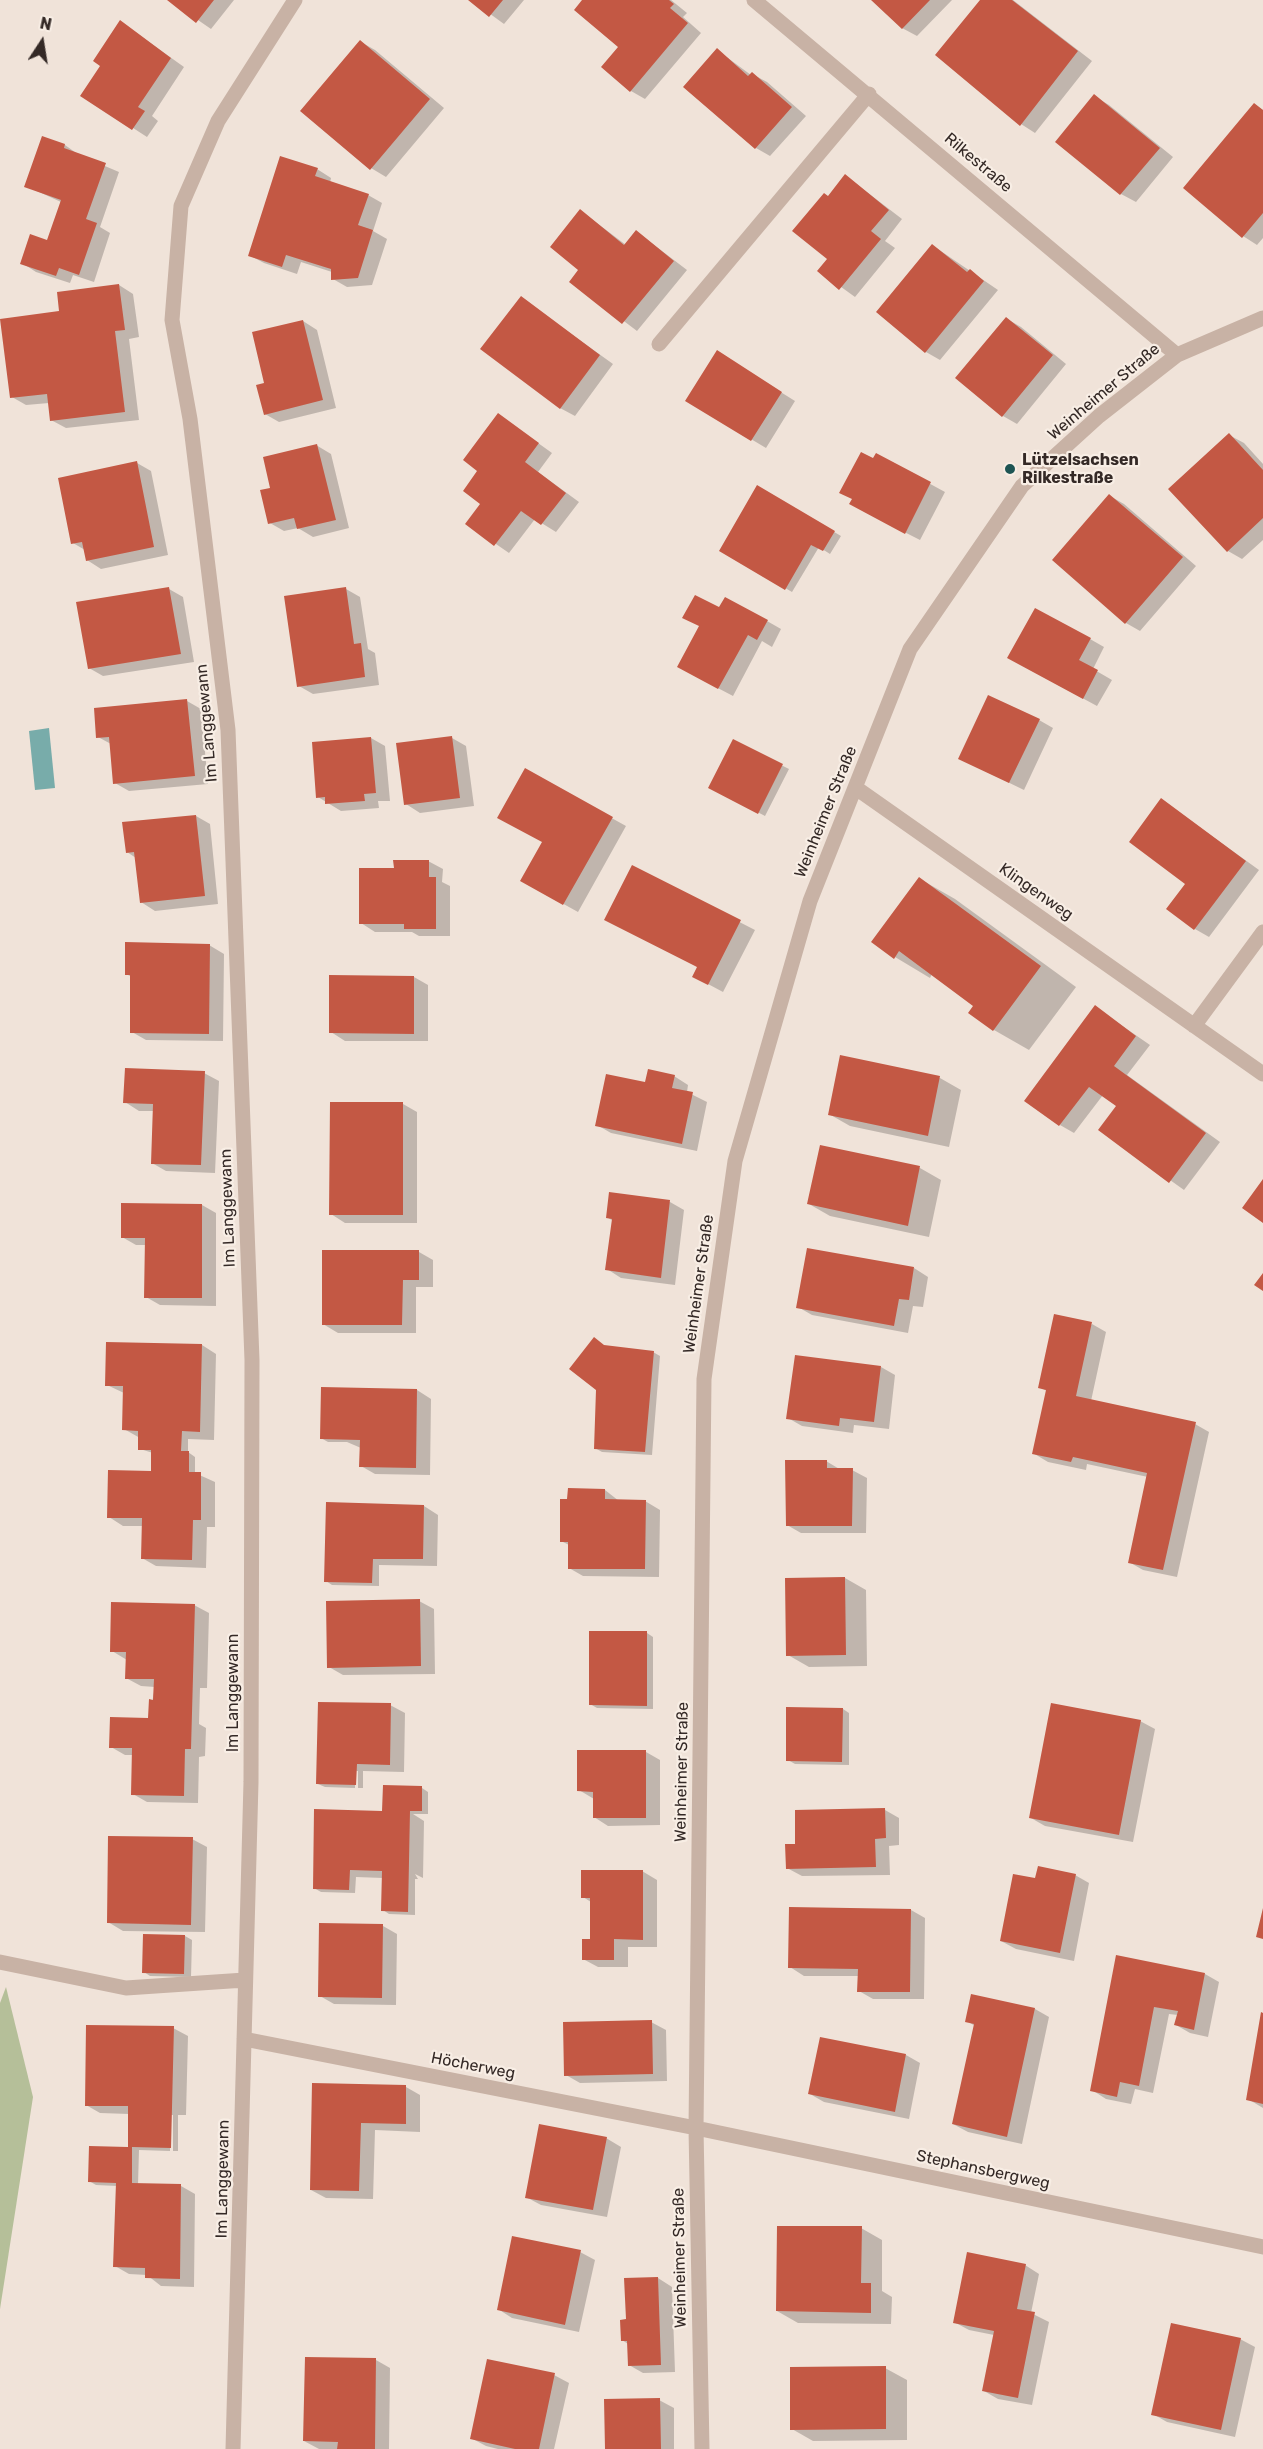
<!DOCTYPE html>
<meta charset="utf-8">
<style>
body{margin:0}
#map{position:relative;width:1263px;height:2449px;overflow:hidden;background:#f0e3d9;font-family:Rubik,sans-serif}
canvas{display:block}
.north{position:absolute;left:12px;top:12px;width:60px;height:60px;-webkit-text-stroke:4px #f8eee5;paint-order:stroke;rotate:12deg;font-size:16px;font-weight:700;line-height:24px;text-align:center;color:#342926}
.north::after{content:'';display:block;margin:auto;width:21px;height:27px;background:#342926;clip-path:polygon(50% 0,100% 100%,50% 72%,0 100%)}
</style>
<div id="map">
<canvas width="1263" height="2449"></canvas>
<div class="north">N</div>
</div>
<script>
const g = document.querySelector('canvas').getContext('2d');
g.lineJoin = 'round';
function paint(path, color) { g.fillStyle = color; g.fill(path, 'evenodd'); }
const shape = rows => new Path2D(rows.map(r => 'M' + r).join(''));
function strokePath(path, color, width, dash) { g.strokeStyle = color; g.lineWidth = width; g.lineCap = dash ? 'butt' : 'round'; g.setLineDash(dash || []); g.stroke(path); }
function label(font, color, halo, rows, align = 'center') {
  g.font = font + ' Rubik,sans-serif'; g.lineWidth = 4.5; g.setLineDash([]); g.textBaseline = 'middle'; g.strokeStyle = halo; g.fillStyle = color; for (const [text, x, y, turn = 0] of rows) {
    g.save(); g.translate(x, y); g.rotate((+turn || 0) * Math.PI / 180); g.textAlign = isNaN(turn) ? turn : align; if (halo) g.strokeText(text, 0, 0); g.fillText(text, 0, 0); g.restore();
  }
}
const green = shape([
 [6,1987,33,2097,0,2309,0,2003]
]);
const water = shape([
 [49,728,55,788,35,790,29,731]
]);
const shadow = shape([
 [169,0,234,0,211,29],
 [471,0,524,0,504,24],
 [584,0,671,0,687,13,683,17,701,33,645,99,631,91,620,47],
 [873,0,952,0,917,36,902,28],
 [982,0,1013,0,1092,61,1035,133,1021,124],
 [121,22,184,67,152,116,158,121,147,137,82,95,102,65],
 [361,42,375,50,444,108,386,177,371,168,302,111],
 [717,50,751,75,752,74,767,82,806,116,770,156,756,148,685,87],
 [1094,96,1109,105,1173,157,1136,202,1121,194,1057,142],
 [1254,105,1263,110,1263,238,1257,245,1243,236],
 [43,138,65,145,79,155,119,172,100,227,110,233,94,282,73,275,70,283,36,272,22,263,48,242,61,202,26,186],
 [317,169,331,178,330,183,368,195,382,203,373,231,387,239,372,285,347,287,333,279,332,272,301,262,297,274,264,263,249,255],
 [846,176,902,219,885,241,895,248,855,297,819,271,829,259,829,197],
 [581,211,626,245,637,232,687,270,637,331,571,281,580,270],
 [932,245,998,290,940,360,926,352],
 [119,285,133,294,139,337,129,339,139,420,66,428,51,420,49,403,26,405,12,397,61,313],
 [521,298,613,364,575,416,560,408],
 [1007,319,1021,327,1066,364,1017,424,1003,416],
 [303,321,317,330,336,408,279,422,265,414],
 [731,361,795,401,766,448,687,401],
 [499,415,552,453,538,472,579,502,556,532,535,519,509,553,467,524,482,503,479,471],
 [1229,435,1244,443,1263,464,1263,540,1242,559,1228,551],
 [316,445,331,454,349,528,313,537,298,528,284,531,270,523,272,489],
 [877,455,945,492,920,540,865,512],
 [137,463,151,471,168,555,101,569,87,560,85,550,73,543],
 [758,487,841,536,830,554,819,547,792,592,721,550],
 [1110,496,1124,504,1196,566,1140,631,1126,623,1054,560],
 [169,589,183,597,194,662,103,676,89,668],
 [346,589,360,597,368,649,375,653,379,685,313,694,299,686],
 [719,609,767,621,781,629,772,647,762,641,733,696,693,675],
 [1090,639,1104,647,1093,669,1112,680,1097,706,1023,666],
 [187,701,201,709,208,784,129,791,115,783,111,744,98,737],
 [1039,720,1053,728,1024,790,960,759],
 [371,738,385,746,390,801,378,801,379,808,341,811,318,797],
 [452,738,466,746,474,806,420,813,406,804],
 [733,741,789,769,765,816,710,787],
 [525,770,626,826,578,912,522,881,544,842],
 [1162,800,1259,870,1209,937,1195,929,1187,884],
 [196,816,210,824,218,904,155,911,141,902,136,858,127,852],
 [428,861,443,869,442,882,450,886,450,936,419,936,412,932,375,932,361,923,395,869],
 [632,867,755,930,723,992,708,984],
 [920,879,955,899,1076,987,1029,1050,994,1030,975,1006,932,974,930,978,895,957],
 [209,945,224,954,223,1041,146,1040,132,1032,132,977,126,974],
 [414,977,428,985,428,1041,345,1041,331,1032],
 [1095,1007,1150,1045,1127,1075,1220,1142,1184,1190,1100,1130,1118,1106,1103,1095,1074,1133,1060,1125],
 [841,1057,940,1078,961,1090,949,1147,850,1126,829,1114],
 [204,1073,219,1081,215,1173,166,1171,152,1163,154,1111,139,1111,125,1102],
 [674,1076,688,1085,687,1092,707,1102,697,1151,611,1133,597,1125,646,1084],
 [332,1103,403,1104,417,1112,417,1223,345,1223,331,1214],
 [821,1146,920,1168,941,1180,929,1237,830,1216,809,1204],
 [610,1194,670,1202,684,1210,675,1285,621,1278,607,1269,613,1221,607,1217],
 [202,1205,216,1213,216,1306,160,1305,146,1297,146,1245,136,1245,122,1237],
 [419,1252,433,1260,433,1287,416,1287,416,1333,338,1333,323,1324],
 [914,1268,928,1277,923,1307,913,1306,908,1333,812,1315,798,1307],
 [1092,1324,1106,1332,1091,1401,1195,1424,1209,1432,1177,1577,1143,1570,1129,1562,1148,1477,1087,1464,1086,1470,1048,1462,1033,1453,1047,1391,1039,1387],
 [594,1339,606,1347,653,1352,660,1356,652,1455,602,1452,595,1448,598,1389],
 [202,1345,216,1354,214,1440,188,1439,188,1452,195,1457,195,1473,215,1482,215,1527,207,1527,206,1568,156,1566,142,1558,143,1526,123,1526,109,1517,157,1473,153,1453,140,1449,140,1438,124,1429,124,1393,107,1385],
 [881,1367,895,1375,889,1429,854,1425,853,1433,802,1426,788,1418],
 [417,1390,431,1399,430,1475,375,1474,361,1466,361,1448,347,1442,328,1442,321,1438],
 [826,1461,841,1470,852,1470,867,1478,866,1533,801,1533,787,1525],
 [605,1490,619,1501,645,1501,660,1510,659,1577,583,1576,569,1568,569,1545,561,1541],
 [424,1506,438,1515,437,1566,379,1565,379,1586,332,1585,326,1581],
 [845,1578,866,1590,867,1666,809,1667,788,1655],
 [419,1601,434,1609,435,1674,343,1675,329,1667],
 [194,1605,209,1613,207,1688,200,1688,199,1724,206,1728,205,1756,199,1757,198,1803,147,1802,133,1794,133,1755,125,1755,111,1747,149,1719,155,1687,141,1686,126,1678,127,1660,112,1651],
 [647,1633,653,1637,653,1709,597,1708,590,1704],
 [390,1705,405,1713,404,1772,363,1771,363,1788,358,1788,358,1771,355,1771,355,1788,325,1787,318,1784],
 [843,1709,849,1713,849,1765,795,1764,788,1760],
 [1140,1721,1155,1729,1133,1842,1045,1826,1031,1818],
 [646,1752,660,1760,660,1825,608,1826,594,1817,594,1799,579,1790],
 [422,1788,428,1792,428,1814,413,1814,424,1821,423,1878,415,1874,418,1879,415,1879,415,1915,389,1914,383,1910,383,1878,356,1877,355,1893,321,1892,314,1888,384,1812],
 [885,1810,899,1818,899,1845,889,1846,890,1875,802,1876,787,1868,797,1846],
 [192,1839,207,1847,205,1932,123,1931,108,1922],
 [642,1871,657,1880,657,1947,628,1947,628,1967,598,1967,583,1959,592,1941,591,1902,583,1897],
 [1075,1875,1089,1883,1074,1961,1016,1949,1001,1941,1036,1880],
 [911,1910,925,1918,924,1999,873,1999,859,1991,859,1976,804,1976,790,1967],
 [383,1926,397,1934,396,2005,334,2004,320,1996],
 [145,1936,185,1936,192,1940,191,1977,150,1976,144,1972],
 [1117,1957,1205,1974,1219,1982,1208,2037,1190,2033,1176,2025,1178,2015,1169,2014,1153,2093,1135,2089,1131,2104,1106,2099,1092,2090],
 [1035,2009,1049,2017,1022,2144,968,2132,953,2124,975,2026,967,2021],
 [1263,2014,1263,2108,1248,2099],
 [651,2022,666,2030,667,2081,580,2083,566,2075],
 [173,2028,188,2036,186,2115,178,2115,178,2151,173,2151,173,2115,170,2115,170,2151,139,2150,138,2185,181,2186,195,2194,194,2287,161,2286,147,2275,129,2274,115,2266,117,2186,96,2185,89,2181,129,2148,129,2114,100,2113,86,2105],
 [906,2055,920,2063,909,2119,824,2102,810,2094],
 [314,2085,406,2087,420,2095,420,2132,375,2130,373,2199,326,2198,311,2190],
 [606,2138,621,2147,607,2217,541,2205,526,2197],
 [861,2228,882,2240,882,2291,892,2297,891,2324,798,2323,777,2311],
 [580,2252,595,2260,579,2332,512,2318,498,2309],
 [1025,2265,1039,2274,1031,2313,1049,2322,1032,2405,998,2399,984,2391,994,2335,969,2330,954,2322],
 [658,2278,672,2287,675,2372,643,2373,629,2365,628,2344,622,2340,627,2321],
 [1240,2339,1255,2347,1235,2437,1167,2422,1153,2414],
 [306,2358,376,2360,390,2368,389,2449,319,2449,304,2441],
 [885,2368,907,2380,907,2440,813,2441,792,2429],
 [554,2375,569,2383,554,2449,498,2449,486,2446,471,2438],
 [659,2400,674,2408,674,2449,606,2449]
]);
const building = shape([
 [167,0,214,0,196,23],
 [468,0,503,0,489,17],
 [582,0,669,0,674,4,670,8,688,23,630,92,601,67,618,47,574,10],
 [871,0,930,0,902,29],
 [980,0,1012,0,1078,51,1020,126,935,55],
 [120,20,171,58,138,107,145,111,132,130,80,96,100,66,93,61],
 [360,40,430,99,370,170,300,111],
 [717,48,748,76,752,72,792,107,755,149,683,87],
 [1094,94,1160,148,1120,195,1055,142],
 [1254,103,1263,110,1263,213,1242,238,1183,188],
 [42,136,65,144,64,148,106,163,86,219,97,223,79,275,59,268,56,276,20,264,30,234,47,240,61,200,24,187],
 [280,156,318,168,315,176,369,194,358,225,373,230,358,278,331,280,331,269,286,255,282,267,248,256],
 [845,174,889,210,871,231,881,239,839,290,817,271,827,259,792,231,824,193,828,196],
 [580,209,624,245,636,230,674,261,622,324,569,282,578,270,550,247],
 [932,244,967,272,970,269,984,281,925,353,876,312],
 [119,284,125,330,115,331,125,412,50,421,47,394,10,398,0,319,59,311,57,292],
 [521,296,600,355,560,409,480,349],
 [1006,317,1053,355,1002,417,955,378],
 [303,320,323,400,264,415,256,385,264,383,252,332],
 [717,350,782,392,751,441,685,401],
 [498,413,539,443,525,462,566,493,541,525,521,511,494,546,465,524,480,504,463,491,477,471,463,460],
 [1229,433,1263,470,1263,518,1227,552,1168,489],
 [317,444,336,520,297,529,294,518,268,524,260,490,270,488,263,457],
 [861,452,873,458,876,453,931,482,905,534,849,504,852,499,839,493],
 [137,461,154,547,86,561,82,542,71,544,58,478],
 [757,485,835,531,823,551,811,545,785,590,719,551],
 [1109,494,1183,557,1125,624,1052,560],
 [169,587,181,654,88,669,76,602],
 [346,587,354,644,361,643,365,677,297,687,284,596],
 [695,595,719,607,725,597,768,620,757,640,748,635,718,689,677,667,699,626,682,618],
 [1035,608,1091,638,1079,660,1098,670,1083,699,1007,658],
 [988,695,1040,719,1009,783,958,759],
 [187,699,195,776,113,784,109,737,96,738,94,708],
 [452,736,460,798,404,805,396,743],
 [371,737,376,793,364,794,365,801,325,804,325,797,316,798,312,742],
 [733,739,783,764,758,814,708,788],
 [525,768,613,817,563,905,520,881,542,842,497,818],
 [1161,798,1246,861,1194,930,1166,909,1185,884,1129,842],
 [196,815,205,896,140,903,134,852,126,853,122,822],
 [393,860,429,860,429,877,436,877,436,929,404,929,404,924,359,924,359,868,394,868],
 [632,865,741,920,708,985,692,977,697,967,604,920],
 [919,877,1041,966,993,1031,968,1013,973,1006,899,951,894,959,871,942],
 [125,942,210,944,209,1034,130,1033,130,975,125,975],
 [329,975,414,976,414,1034,329,1033],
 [1095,1005,1136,1036,1114,1066,1206,1133,1169,1183,1098,1130,1116,1106,1089,1087,1059,1126,1024,1101],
 [840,1055,940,1076,928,1136,828,1115],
 [125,1068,205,1071,201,1165,151,1164,153,1104,123,1103],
 [648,1069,675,1075,672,1088,693,1092,682,1144,595,1126,606,1074,645,1082],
 [330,1102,403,1102,403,1215,329,1215],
 [820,1145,920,1166,908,1226,807,1204],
 [1263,1179,1263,1223,1242,1208],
 [609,1192,670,1200,661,1278,605,1270,612,1219,606,1218],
 [121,1203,202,1204,202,1298,144,1298,145,1238,121,1238],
 [807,1248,914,1267,909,1300,899,1299,894,1326,796,1308],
 [322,1250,419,1250,419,1280,403,1280,402,1325,322,1325],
 [1263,1273,1263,1291,1254,1285],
 [1054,1314,1092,1322,1076,1396,1196,1422,1163,1570,1128,1563,1147,1473,1073,1457,1071,1462,1032,1454,1046,1390,1038,1388],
 [594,1337,604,1345,654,1351,645,1452,594,1449,596,1390,569,1369],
 [106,1342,202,1344,200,1432,182,1431,181,1451,189,1451,189,1472,201,1472,201,1520,193,1520,192,1560,141,1559,142,1518,107,1518,108,1470,151,1471,151,1450,138,1450,138,1431,122,1430,123,1386,105,1386],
 [795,1355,881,1366,874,1422,840,1418,839,1426,786,1419],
 [321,1387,417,1389,416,1468,359,1467,360,1440,320,1439],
 [785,1460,827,1460,827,1468,853,1468,852,1526,786,1526],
 [568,1488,605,1489,605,1499,646,1500,645,1569,568,1569,568,1542,560,1542,560,1499,567,1499],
 [326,1502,424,1505,423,1559,373,1559,372,1583,324,1582],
 [845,1577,846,1655,786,1656,785,1578],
 [420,1599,421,1666,327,1668,326,1601],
 [111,1602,195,1604,191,1749,185,1749,184,1796,131,1795,132,1748,109,1748,110,1717,148,1718,149,1699,153,1700,154,1679,125,1679,126,1652,110,1652],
 [589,1631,647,1631,647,1706,589,1705],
 [318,1702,391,1703,390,1765,357,1764,356,1785,316,1784],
 [1051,1703,1141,1720,1119,1835,1029,1818],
 [786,1707,843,1708,842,1762,786,1761],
 [577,1750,646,1750,646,1818,593,1818,593,1792,577,1791],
 [383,1785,422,1786,422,1811,410,1811,408,1912,381,1911,382,1871,350,1870,349,1890,313,1889,314,1809,382,1811],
 [885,1808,886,1838,875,1839,876,1867,786,1869,785,1844,795,1844,795,1810],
 [108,1836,193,1837,191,1925,107,1923],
 [1038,1866,1076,1874,1060,1953,1000,1941,1013,1874,1035,1878],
 [581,1870,643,1870,643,1940,614,1939,614,1960,582,1960,582,1939,590,1939,590,1898,581,1898],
 [789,1907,911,1909,910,1992,857,1992,858,1969,788,1968],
 [1263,1908,1263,1939,1256,1937],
 [319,1923,383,1924,382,1998,318,1997],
 [143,1934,185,1935,184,1974,142,1973],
 [1116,1955,1205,1973,1194,2030,1174,2025,1178,2011,1154,2007,1139,2086,1120,2082,1117,2097,1090,2091],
 [971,1994,1035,2008,1007,2137,952,2124,974,2024,965,2022],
 [1261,2012,1263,2013,1263,2104,1246,2100],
 [652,2020,653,2074,564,2076,563,2022],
 [86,2025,174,2026,171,2148,132,2147,132,2183,181,2184,180,2279,145,2278,145,2268,113,2267,116,2183,88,2182,89,2146,128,2147,128,2106,85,2106],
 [820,2037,906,2054,895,2112,808,2094],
 [312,2083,406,2085,406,2124,361,2123,359,2191,310,2190],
 [539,2124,607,2137,593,2210,525,2198],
 [777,2226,862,2226,861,2283,871,2283,871,2313,776,2311],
 [512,2236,581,2250,565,2325,497,2310],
 [967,2252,1026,2264,1017,2309,1035,2312,1018,2398,982,2391,994,2331,953,2323],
 [658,2277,661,2365,628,2366,627,2341,621,2341,620,2320,626,2319,624,2278],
 [1171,2323,1241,2338,1221,2430,1151,2415],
 [305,2357,376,2358,375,2449,337,2449,338,2442,303,2441],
 [487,2359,555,2373,539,2449,515,2449,470,2439],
 [886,2366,886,2429,790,2430,790,2367],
 [660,2398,661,2449,605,2449,604,2399]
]);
const minor = shape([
 [754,0,1177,355],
 [659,344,869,94],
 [856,788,1263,1074],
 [1194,1026,1263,932],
 [0,1962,126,1988,245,1980],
 [244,2039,696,2128,1263,2247],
 [233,2449,251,1782,252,1360,228,730,190,419,172,320,181,206,218,121,295,0],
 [702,2449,696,2128,704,1379,735,1161,810,901,910,649,1022,486,1099,416,1177,355,1263,318]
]);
const markers = [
 [1010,469,6,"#1d5453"]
];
const streetNames = [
 ["Rilkestraße",978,163,40],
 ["Weinheimer Straße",1104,392,-40],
 ["Im Langgewann",207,723,-95],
 ["Weinheimer Straße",826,812,-68],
 ["Klingenweg",1036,892,35],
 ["Im Langgewann",228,1208,-92],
 ["Weinheimer Straße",699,1284,-82],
 ["Im Langgewann",233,1693,-90],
 ["Weinheimer Straße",682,1772,-89],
 ["Höcherweg",473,2066,11],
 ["Stephansbergweg",983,2170,12],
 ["Im Langgewann",223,2179,-89],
 ["Weinheimer Straße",680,2258,-91]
];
const poiNames = [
 ["Lützelsachsen",1022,460],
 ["Rilkestraße",1022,478]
];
paint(green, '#b5bf99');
paint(water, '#78acaa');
paint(shadow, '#0003');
paint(building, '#c35844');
strokePath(minor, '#c8b2a5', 15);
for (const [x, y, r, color] of markers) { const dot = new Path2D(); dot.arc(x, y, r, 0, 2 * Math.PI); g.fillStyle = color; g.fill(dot); strokePath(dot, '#f8eee5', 2); }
label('16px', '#342926', '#f8eee5', streetNames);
label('bold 16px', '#342926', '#f8eee5', poiNames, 'left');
</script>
